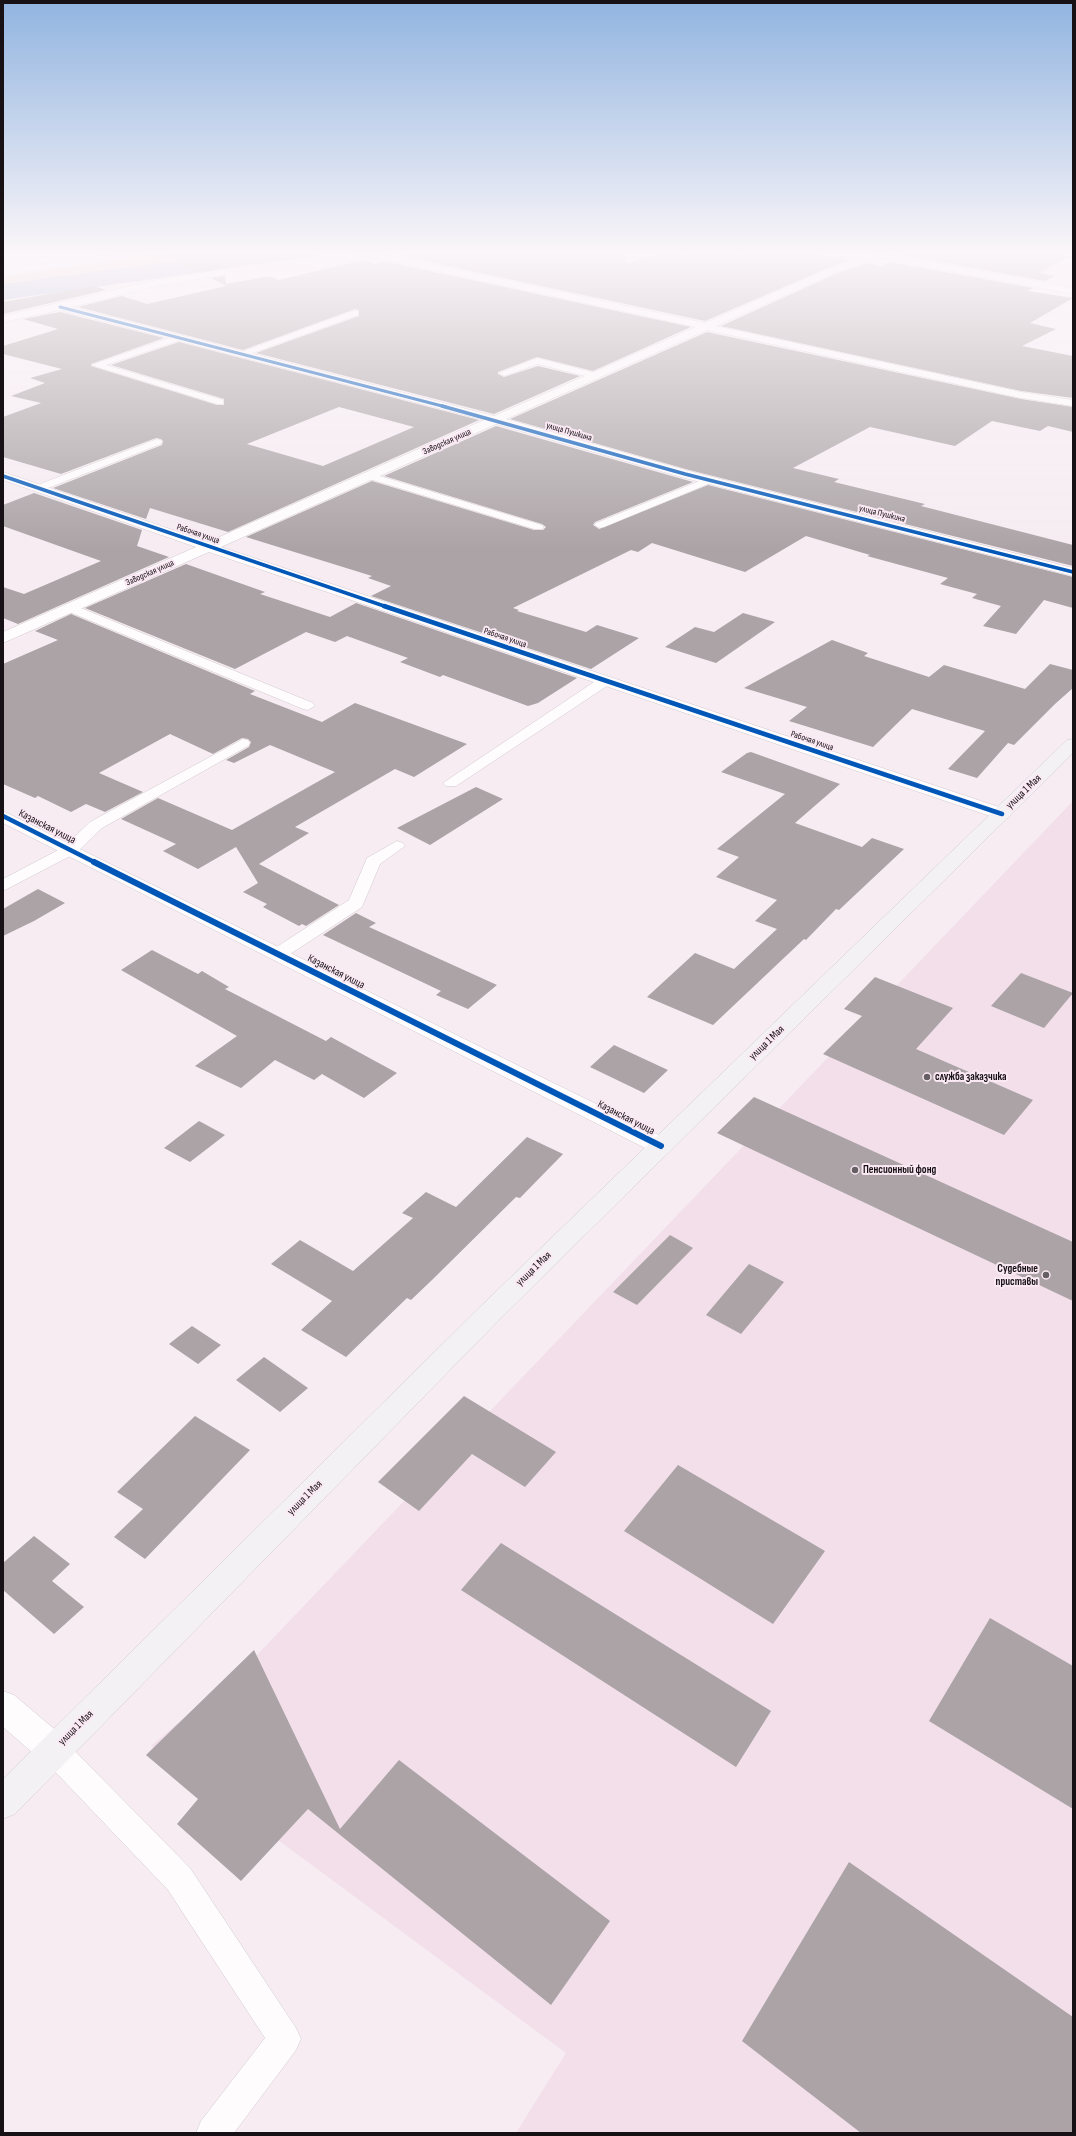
<!DOCTYPE html>
<meta charset="utf-8">
<style>
body{margin:0}
#map{position:relative;width:1076px;height:2136px;overflow:hidden;background:#f6ecf2;font-family:"Sofia Sans Condensed",sans-serif}
canvas{display:block}
.frame{position:absolute;inset:0;border:4px solid #171115;pointer-events:none}
</style>
<div id="map">
<canvas width="1076" height="2136"></canvas>
<div class="frame"></div>
</div>
<script>
const g = document.querySelector('canvas').getContext('2d');
g.lineJoin = 'round';
function paint(path, color) { g.fillStyle = color; g.fill(path, 'evenodd'); }
const shape = rows => new Path2D(rows.map(r => 'M' + r).join(''));
function strokePath(path, color, width, dash) { g.strokeStyle = color; g.lineWidth = width; g.lineCap = dash ? 'butt' : 'round'; g.setLineDash(dash || []); g.stroke(path); }
function label(font, color, halo, rows, align = 'center') {
  g.font = font + ' "Sofia Sans Condensed",sans-serif'; g.lineWidth = 4; g.setLineDash([]); g.textBaseline = 'middle'; g.strokeStyle = halo; g.fillStyle = color; for (const [text, x, y, turn = 0] of rows) {
    g.save(); g.translate(x, y); g.rotate((+turn || 0) * Math.PI / 180); g.textAlign = isNaN(turn) ? turn : align; if (halo) g.strokeText(text, 0, 0); g.fillText(text, 0, 0); g.restore();
  }
}
const built = shape([
 [1073,801,1073,2133,516,2133,566,2053,151,1746,256,1656]
]);
const green = shape([
 [194,250,283,250,3,288,3,276]
]);
const river = shape([
 [258,250,322,250,318,255,310,257,3,300,3,284,258,250]
]);
const building = shape([
 [168,250,223,250,225,268,198,272,164,254],
 [422,250,624,250,626,263,669,252,686,256,704,250,713,250,741,256,755,250,794,250,850,260,833,266,705,321,401,256],
 [915,250,1033,250,1069,256,1040,273,1055,276,1045,281,903,255],
 [364,260,375,264,383,261,691,327,593,371,537,357,498,372,498,374,504,377,538,366,580,376,494,414,256,353,359,316,359,310,355,309,243,350,78,307,122,296,147,304,226,286,211,278,225,276,226,284,270,276,278,280],
 [890,262,1033,288,1028,291,1073,298,1030,323,1056,329,1022,346,1073,356,1073,398,1021,391,721,326,840,272,868,263,881,266],
 [94,286,106,290,3,314,3,302],
 [60,312,164,338,91,364,91,366,217,405,224,405,224,399,111,365,179,342,479,420,228,532,150,508,146,519,53,488,162,445,163,441,161,439,156,438,61,474,3,457,3,417,41,403,11,396,45,383,30,378,62,369,3,354,3,346,58,329,23,319],
 [339,407,414,427,323,466,247,444],
 [707,332,1021,399,1073,407,1073,432,1048,426,1040,431,992,421,955,446,870,427,793,468,839,479,834,482,925,504,921,506,1073,545,1073,566,689,470,510,419],
 [496,426,693,482,595,522,593,525,599,529,708,485,1073,577,1073,608,1044,600,1016,634,983,626,1001,606,972,598,977,594,940,584,948,578,867,556,870,555,806,536,745,572,652,543,638,552,631,550,513,608,519,610,517,611,586,632,597,625,639,638,591,669,371,596,391,586,368,578,372,576,246,537,372,481,534,530,543,530,546,527,542,524,384,476],
 [34,493,142,530,137,546,169,557,18,624,3,618,3,587,24,594,101,561,3,526,3,505],
 [186,564,265,592,260,594,330,617,356,603,577,678,538,703,528,706,443,675,440,677,400,662,408,658,347,636,335,642,306,632,235,669,85,608],
 [743,613,775,622,716,663,665,647,695,627,714,632],
 [71,614,255,691,250,694,322,722,355,703,467,744,414,777,395,769,295,827,309,833,259,864,339,905,306,926,302,924,299,926,263,907,267,904,243,892,258,883,236,847,198,869,163,851,176,844,121,819,158,798,232,830,335,772,270,745,234,763,226,760,249,747,251,742,248,739,242,738,213,754,170,734,99,773,143,792,105,812,86,804,71,812,38,796,35,798,3,784,3,664,58,640,35,631],
 [832,640,868,653,864,656,929,677,944,665,1025,689,1050,664,1073,670,1073,688,1055,704,1014,745,1008,743,977,778,948,769,985,731,912,709,873,747,789,721,807,707,744,688],
 [751,752,840,784,795,823,862,847,872,838,904,849,839,910,836,909,806,940,804,939,713,1025,647,997,695,953,734,969,777,929,755,921,777,900,716,877,739,857,717,849,785,794,721,772,747,753],
 [476,787,503,799,430,845,397,828],
 [38,889,65,903,34,921,3,936,3,909],
 [356,913,376,923,369,927,497,985,468,1009,436,995,441,991,323,935],
 [152,950,198,974,202,971,229,987,225,989,326,1041,331,1037,397,1073,364,1098,322,1074,314,1080,275,1060,241,1088,195,1066,237,1036,121,970],
 [1021,973,1073,993,1044,1028,991,1006],
 [875,977,953,1008,916,1049,1033,1100,1004,1135,823,1054,862,1016,844,1009],
 [614,1045,668,1070,644,1093,590,1067],
 [754,1097,1073,1242,1073,1301,717,1133],
 [199,1121,225,1135,190,1162,164,1148],
 [527,1137,563,1154,520,1198,516,1197,432,1280,411,1300,407,1298,346,1357,301,1330,332,1301,271,1264,300,1240,353,1271,413,1218,402,1213,426,1192,456,1207],
 [670,1235,693,1248,637,1305,613,1292],
 [749,1264,784,1282,741,1334,706,1315],
 [192,1326,221,1345,198,1364,169,1344],
 [264,1357,308,1388,280,1412,236,1380],
 [464,1396,556,1452,525,1487,472,1454,419,1511,378,1482],
 [195,1416,250,1450,145,1559,114,1537,143,1509,117,1492],
 [678,1465,825,1551,773,1624,624,1531],
 [34,1536,70,1564,52,1581,84,1607,54,1634,3,1590,3,1563],
 [501,1543,771,1711,736,1767,461,1590],
 [990,1618,1073,1666,1073,1809,929,1721],
 [254,1650,340,1829,399,1760,610,1921,551,2005,308,1809,241,1881,177,1824,198,1799,146,1755],
 [849,1862,1073,2017,1073,2133,861,2133,742,2041]
]);
const service = shape([
 [355,310,358,311,358,315,244,356,238,356,236,354,355,310],
 [178,335,181,336,181,340,106,365,223,400,223,404,217,404,91,365,178,335],
 [537,358,600,374,602,376,597,379,538,364,504,376,499,373,537,358],
 [157,439,161,440,162,442,161,444,43,490,39,491,33,488,35,486,157,439],
 [370,473,542,525,544,527,542,529,534,529,366,478,365,476,366,474,370,473],
 [709,477,713,478,714,480,713,482,604,527,600,528,594,525,596,523,709,477],
 [71,604,313,703,315,706,308,710,303,709,67,611,65,608,67,605,71,604],
 [605,677,612,681,610,684,456,786,446,786,443,783,600,678,605,677],
 [243,739,248,740,250,743,248,746,102,828,76,853,3,891,3,879,64,847,90,822,243,739],
 [397,841,403,843,405,846,380,864,362,907,284,958,278,959,272,958,269,954,272,950,349,900,367,858,397,841],
 [54,1736,64,1740,190,1868,296,2028,301,2039,296,2050,234,2133,196,2133,201,2121,265,2038,168,1890,44,1760,40,1750,44,1740,54,1736]
]);
const minor = shape([
 [144,250,167,250,163,253,3,275,3,269,144,250],
 [883,250,896,250,889,254,1073,288,1073,294,879,258,839,271,716,326,1021,392,1073,400,1073,406,1021,398,707,330,506,419,689,471,1073,568,1073,576,681,477,496,424,221,547,1008,810,1011,814,1008,818,1002,819,996,818,209,552,3,643,3,632,196,547,3,480,3,472,208,542,484,420,60,310,3,322,3,316,157,280,225,269,228,270,228,274,157,286,72,307,494,416,696,327,371,257,320,268,317,267,317,263,371,251,705,323,833,267,870,255,871,252,883,250],
 [3,811,669,1140,673,1146,669,1152,661,1154,653,1152,3,823,3,811],
 [3,1691,14,1695,66,1739,70,1750,66,1761,54,1766,42,1761,3,1727,3,1691]
]);
const secondary = shape([
 [1073,739,1073,753,501,1318,15,1814,3,1819,3,1779,483,1304,1067,740,1073,739]
]);
const cyclewayFar3 = shape([
 [60,307,446,407]
]);
const cyclewayFar2 = shape([
 [442,406,685,474,1073,572],
 [3,476,387,607]
]);
const cyclewayFar1 = shape([
 [384,606,1002,814],
 [3,816,96,863]
]);
const cycleway = shape([
 [94,862,661,1146]
]);
const markers = [
 [927,1077,4,"#655e62"],
 [855,1170,4,"#655e62"],
 [1046,1275,4,"#655e62"]
];
const farStreetnames = [
 ["улица Пушкина",569,432,16],
 ["Заводская улица",447,442,-24],
 ["улица Пушкина",882,514,14],
 ["Рабочая улица",198,534,19],
 ["Заводская улица",150,573,-24],
 ["Рабочая улица",505,638,19],
 ["Рабочая улица",812,741,19]
];
const streetNames = [
 ["улица 1 Мая",1024,792,-44],
 ["Казанская улица",47,827,27],
 ["Казанская улица",336,972,27],
 ["улица 1 Мая",767,1043,-44],
 ["Казанская улица",626,1118,27],
 ["улица 1 Мая",534,1269,-44],
 ["улица 1 Мая",305,1498,-45],
 ["улица 1 Мая",76,1728,-45]
];
const poiNames = [
 ["служба заказчика",935,1077],
 ["Пенсионный фонд",863,1170],
 ["Судебные",1038,1269,"right"],
 ["приставы",1038,1282,"right"]
];
paint(built, '#f2dfea');
paint(green, '#efd3c9');
paint(river, '#afb3d5');
paint(building, '#aba3a6');
strokePath(service, '#d1c9ce', 1);
strokePath(minor, '#d1c9ce', 1);
strokePath(secondary, '#d1c9ce', 1);
paint(service, '#fefcfd');
paint(minor, '#fefcfd');
paint(secondary, '#f4f1f5');
strokePath(cyclewayFar3, '#0057b8', 3);
strokePath(cyclewayFar2, '#0057b8', 3.5);
strokePath(cyclewayFar1, '#0057b8', 4.5);
strokePath(cycleway, '#0057b8', 6);
const sky = g.createLinearGradient(0, 0, 0, 549);
sky.addColorStop(0, '#91b4e0');
sky.addColorStop(0.46, '#fbf6f9');
sky.addColorStop(1, '#fbf6f900');
g.fillStyle = sky;
g.fillRect(0, 0, 1076, 549);
for (const [x, y, r, color] of markers) { const dot = new Path2D(); dot.arc(x, y, r, 0, 2 * Math.PI); g.fillStyle = color; g.fill(dot); strokePath(dot, '#fae8f3', 1.5); }
label('9px', '#171115', '#fae8f3', farStreetnames);
label('11px', '#171115', '#fae8f3', streetNames);
label('bold 11px', '#171115', '#fae8f3', poiNames, 'left');
</script>
